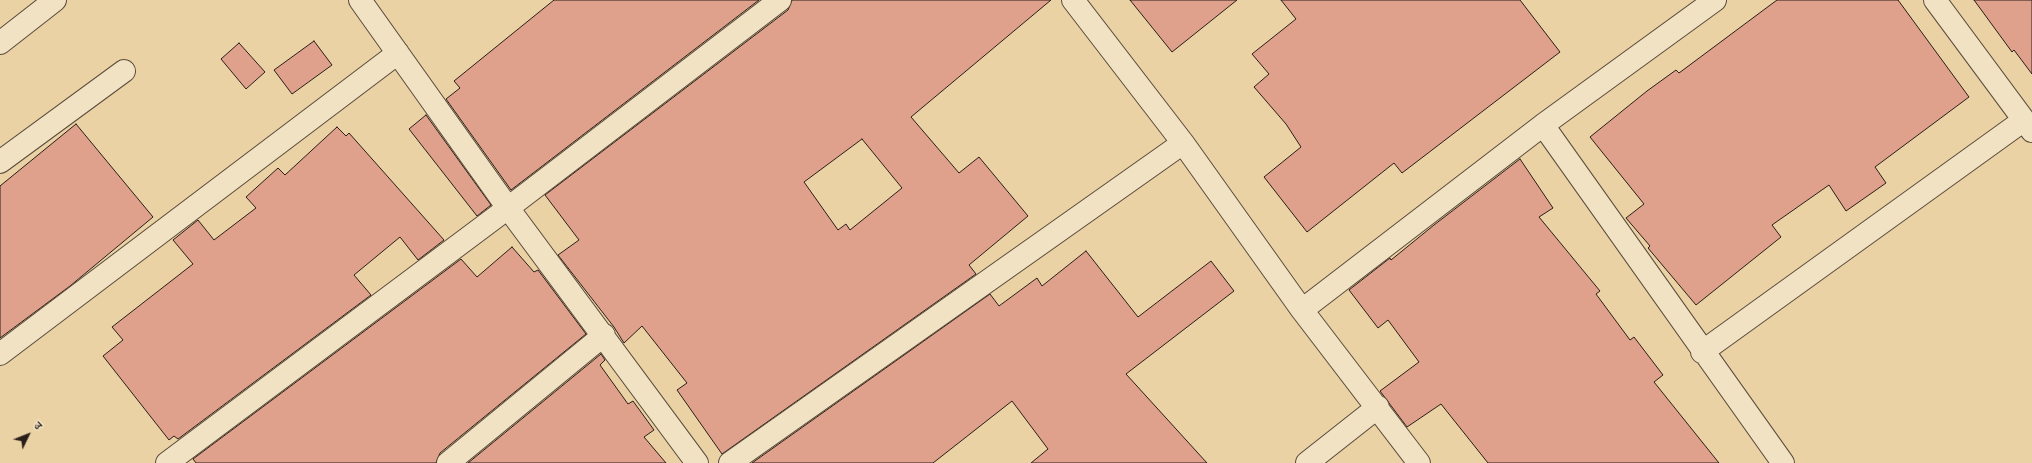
<!DOCTYPE html>
<meta charset="utf-8">
<style>
body{margin:0}
#map{position:relative;width:2032px;height:463px;overflow:hidden;background:#ead2a5;font-family:Vollkorn,"Noto Serif Devanagari",serif}
canvas{display:block}
.north{position:absolute;left:8px;top:415px;width:40px;height:40px;-webkit-text-stroke:3px #f1e2c4;paint-order:stroke;rotate:47deg;font-size:11px;font-weight:700;line-height:16px;text-align:center;color:#2a1e18}
.north::after{content:'';display:block;margin:auto;width:14px;height:18px;background:#2a1e18;clip-path:polygon(50% 0,100% 100%,50% 72%,0 100%)}
</style>
<div id="map">
<canvas width="2032" height="463"></canvas>
<div class="north">उ</div>
</div>
<script>
const g = document.querySelector('canvas').getContext('2d');
g.lineJoin = 'round';
function paint(path, color) { g.fillStyle = color; g.fill(path, 'evenodd'); }
const shape = rows => new Path2D(rows.map(r => 'M' + r).join(''));
function strokePath(path, color, width, dash) { g.strokeStyle = color; g.lineWidth = width; g.lineCap = dash ? 'butt' : 'round'; g.setLineDash(dash || []); g.stroke(path); }
const building = shape([
 [554,0,759,0,511,190,446,99,460,88,454,81,554,0],
 [792,0,1051,0,911,117,959,173,979,157,1028,216,969,265,976,274,722,454,677,390,687,383,642,326,624,343,614,327,558,255,579,240,545,195,788,10,792,0],
 [862,139,902,188,850,230,846,224,838,230,804,182,862,139],
 [1130,0,1237,0,1172,52,1130,0],
 [1281,0,1520,0,1560,52,1402,173,1394,163,1307,232,1264,177,1301,147,1286,124,1254,87,1269,74,1252,54,1296,19,1281,0],
 [1777,0,1898,0,1969,97,1875,167,1886,183,1846,211,1829,185,1772,225,1781,237,1696,305,1648,248,1650,246,1626,218,1644,204,1590,137,1647,91,1676,70,1679,73,1777,0],
 [1974,0,2032,0,2032,74,2014,50,2012,52,1974,0],
 [314,41,332,65,292,94,274,70,314,41],
 [239,43,265,72,246,89,221,59,239,43],
 [426,115,491,205,477,216,409,129,426,115],
 [76,124,153,217,70,286,0,338,0,186,76,124],
 [337,127,346,136,349,133,444,240,418,260,400,237,354,275,371,295,178,439,174,436,169,440,103,356,123,340,112,327,193,264,173,240,198,220,214,240,256,208,246,197,278,168,285,175,337,127],
 [1520,159,1553,208,1539,217,1600,291,1596,294,1630,340,1634,337,1663,375,1654,382,1719,463,1488,463,1441,404,1407,427,1380,391,1419,362,1388,320,1378,328,1349,290,1390,258,1391,260,1434,225,1520,159],
 [512,247,534,272,538,270,586,334,440,453,436,463,196,463,193,459,461,259,477,277,512,247],
 [1086,251,1138,317,1211,261,1234,291,1126,374,1207,463,1031,463,1048,449,1012,401,933,463,752,463,990,294,999,306,1037,278,1042,286,1086,251],
 [601,354,605,360,600,365,628,404,633,401,654,430,644,437,666,463,468,463,601,354]
]);
const minor = shape([
 [360,0,508,208,697,463],
 [1073,0,1183,143,1302,310,1419,463],
 [1935,0,2032,131],
 [0,43,55,0],
 [1543,125,1783,463],
 [0,162,124,71],
 [1302,310,1543,125,1715,0],
 [1702,352,2024,120],
 [0,354,398,53],
 [167,463,508,208,780,0],
 [448,463,604,335],
 [730,463,1183,143],
 [1307,463,1378,407]
]);
paint(building, '#dfa18b');
strokePath(building, '#2a1e18', 1);
strokePath(minor, '#5a4b3b', 24);
strokePath(minor, '#f1e2c4', 22);
</script>
